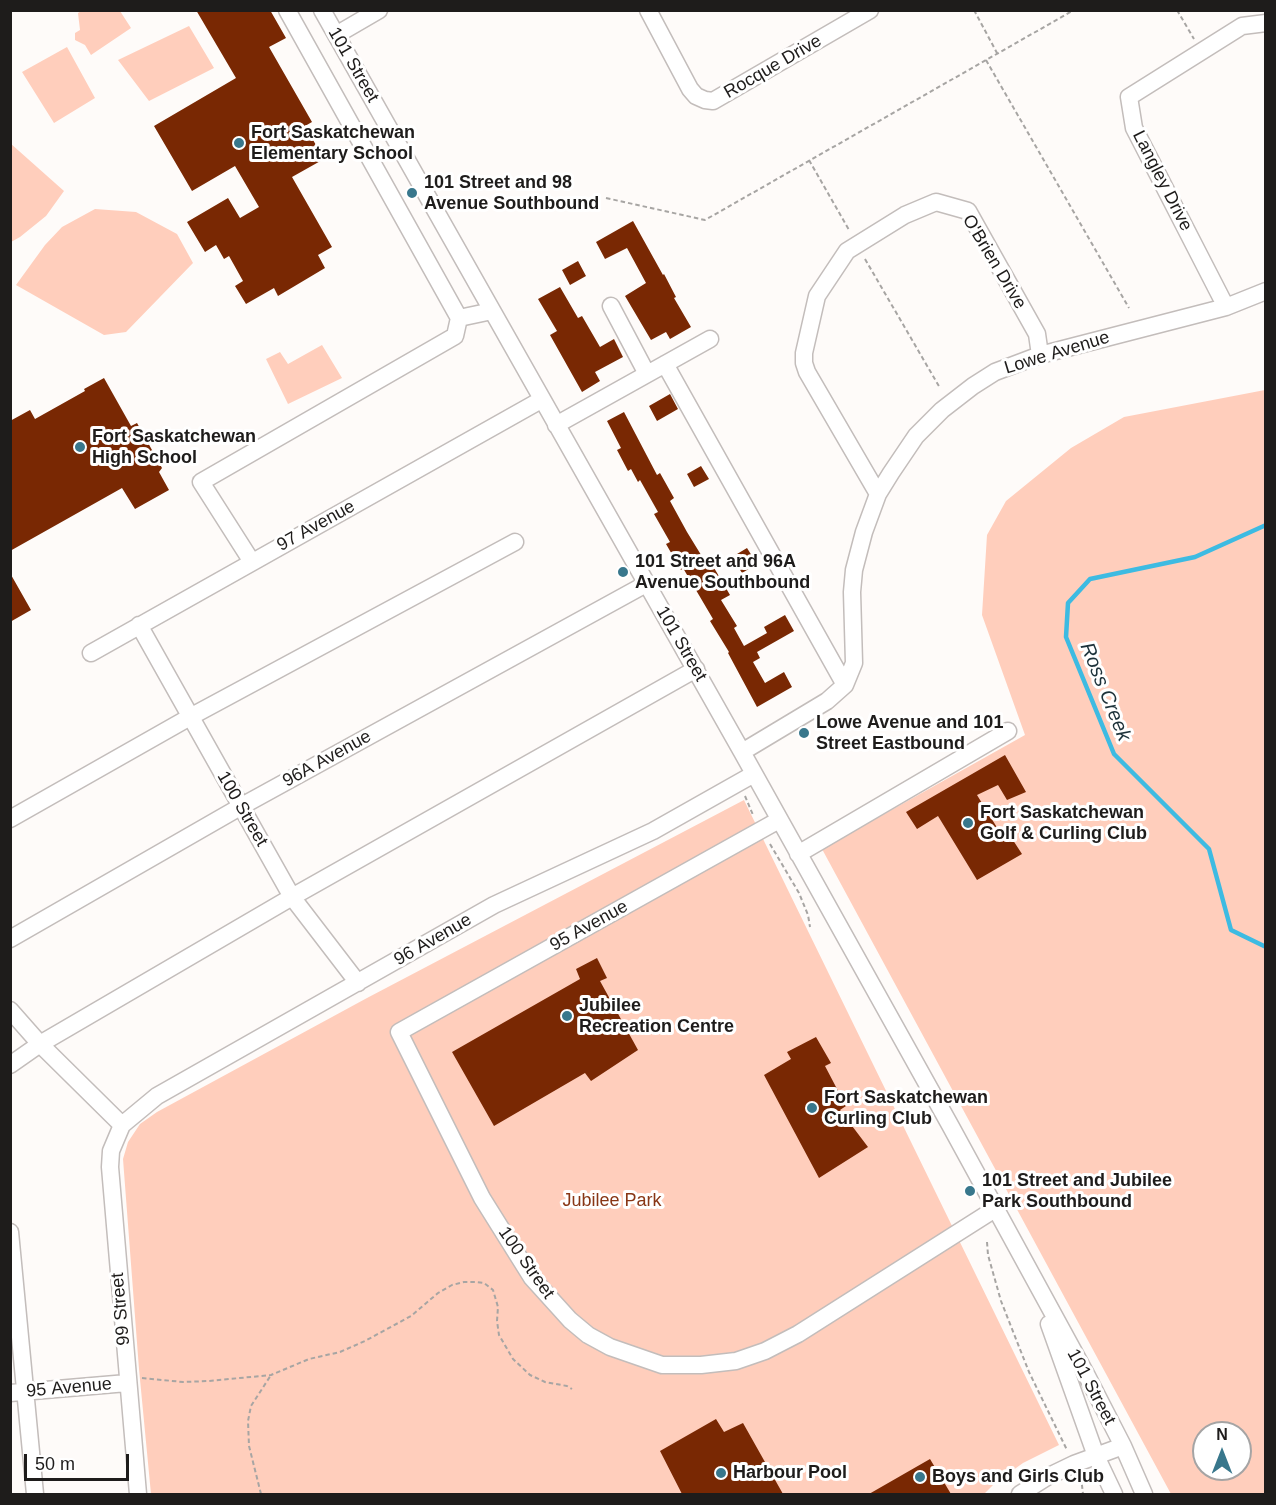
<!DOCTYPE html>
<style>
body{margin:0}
#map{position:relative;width:1276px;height:1505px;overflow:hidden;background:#fefbf9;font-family:Arial,sans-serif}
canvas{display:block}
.frame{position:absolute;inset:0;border:12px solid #1e1c1b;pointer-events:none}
.north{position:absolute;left:1192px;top:1421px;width:60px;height:60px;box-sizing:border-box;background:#fff;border:2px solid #a5a4a4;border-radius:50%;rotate:0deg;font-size:16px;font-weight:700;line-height:24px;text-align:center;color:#1e1c1b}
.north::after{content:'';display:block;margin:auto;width:21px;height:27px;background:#38778c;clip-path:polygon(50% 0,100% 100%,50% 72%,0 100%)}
.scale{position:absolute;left:24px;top:1454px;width:105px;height:27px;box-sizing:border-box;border:3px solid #1e1c1b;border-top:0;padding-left:8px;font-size:18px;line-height:21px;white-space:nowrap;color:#1e1c1b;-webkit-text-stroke:4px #fff;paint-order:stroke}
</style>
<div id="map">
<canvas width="1276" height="1505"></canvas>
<div class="frame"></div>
<div class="north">N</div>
<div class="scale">50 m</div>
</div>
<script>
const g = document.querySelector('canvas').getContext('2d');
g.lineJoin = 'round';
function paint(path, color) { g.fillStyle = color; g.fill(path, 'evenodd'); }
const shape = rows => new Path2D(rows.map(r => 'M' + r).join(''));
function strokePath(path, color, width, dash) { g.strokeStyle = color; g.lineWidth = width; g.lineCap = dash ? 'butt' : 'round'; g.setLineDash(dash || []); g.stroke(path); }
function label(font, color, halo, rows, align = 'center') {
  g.font = font + ' Arial,sans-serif'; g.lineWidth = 6; g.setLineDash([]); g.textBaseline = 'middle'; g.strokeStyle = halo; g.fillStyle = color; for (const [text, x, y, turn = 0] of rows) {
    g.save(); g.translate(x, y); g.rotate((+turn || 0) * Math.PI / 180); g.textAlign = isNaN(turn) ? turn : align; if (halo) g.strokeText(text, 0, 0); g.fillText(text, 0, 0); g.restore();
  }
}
const green = shape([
 [83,10,120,11,131,28,91,55,85,45,75,40,75,33,80,30,78,13],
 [189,26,214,68,149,101,118,60],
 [67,47,95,98,54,123,22,72],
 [10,143,64,191,46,216,20,237,11,242],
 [95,209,136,212,177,234,193,263,126,332,104,335,16,285,45,245,62,227],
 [322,345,342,378,288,404,266,359,280,352,288,364],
 [1265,390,1265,1494,1171,1494,822,849,1025,735,982,615,987,535,1006,501,1071,448,1124,417],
 [1204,1433,1240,1433,1240,1469,1204,1469],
 [744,800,1059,1445,1023,1463,995,1483,984,1494,151,1494,139,1369,123,1159,128,1142,140,1124,157,1112,367,998]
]);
const stream = shape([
 [1266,525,1195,557,1090,579,1068,603,1066,637,1114,754,1209,849,1231,930,1266,947]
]);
const building = shape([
 [196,10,270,10,286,38,269,47,312,122,305,126,324,159,292,177,332,247,318,255,325,268,278,296,274,288,246,304,235,286,243,281,229,256,224,259,216,245,205,252,187,222,228,198,240,218,259,207,235,166,192,191,154,126,236,78],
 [633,221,663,275,664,274,676,297,674,298,691,327,670,339,666,332,651,340,625,296,646,283,627,248,605,259,596,242],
 [578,261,586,276,570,285,562,270],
 [560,287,578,318,582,316,600,347,614,339,623,357,595,372,600,381,582,392,550,335,557,331,538,299],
 [104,378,131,426,137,423,162,468,159,472,169,490,135,509,122,488,10,551,10,421,30,410,35,419,85,391,84,389],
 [670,394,678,409,657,421,649,406],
 [624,412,657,475,660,473,674,498,670,501,687,532,706,563,710,561,730,595,721,600,737,626,734,628,744,646,767,633,764,627,785,615,794,631,757,652,760,658,753,662,765,683,784,672,792,687,757,707,728,653,729,652,710,621,713,619,683,568,681,570,666,544,670,542,654,514,658,512,640,480,638,482,631,469,628,471,617,450,621,448,607,421],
 [701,466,709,479,694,487,687,474],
 [747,548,757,564,742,573,732,557],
 [10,573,31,610,10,622],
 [1005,755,1026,792,1007,800,998,785,977,795,1001,834,1007,831,1022,854,977,880,938,816,917,829,906,812],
 [597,958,607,978,600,981,638,1050,591,1081,585,1073,494,1126,452,1052,580,979,576,969],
 [816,1037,831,1063,825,1066,846,1106,840,1110,868,1147,819,1178,764,1075,791,1059,787,1052],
 [716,1419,724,1432,743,1423,783,1494,682,1494,660,1451],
 [930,1459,951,1494,869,1494]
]);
const path = shape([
 [974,10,997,53],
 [1177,10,1194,39],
 [986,60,1129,308],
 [809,160,849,230],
 [606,198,705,220,1074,10],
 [865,259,940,388],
 [745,796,753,815],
 [770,844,799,893,808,915,810,927],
 [987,1242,988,1255,1001,1301,1029,1372,1067,1450],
 [142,1378,183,1382,209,1381,271,1375,309,1359,340,1352,365,1341,411,1316,438,1293,452,1285,464,1282,476,1282,484,1283,493,1290,498,1307,497,1321,499,1335,513,1359,530,1375,545,1382,567,1386,572,1389],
 [1081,1477,1083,1494],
 [261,1494,249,1446,248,1421,251,1406,271,1375]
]);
const minor = shape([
 [287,10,459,318,492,311],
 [322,10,742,752,950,1125,1086,1374,1123,1446,1144,1494],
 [648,10,690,89,696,96,705,100,713,101,870,10],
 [336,35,379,10],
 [611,306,647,374],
 [1226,307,1134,128,1129,97,1242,26,1266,23],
 [665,364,845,685],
 [556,425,710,339],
 [878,494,807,372,804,363,804,353,817,296,847,251,905,215,936,202,968,211,1037,334,1040,355],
 [252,562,201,482,455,336,459,318],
 [139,625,292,897,358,983],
 [91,653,541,400],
 [742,752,827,701,845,685,854,663,852,592,854,570,864,532,878,494,891,473,916,436,942,410,973,386,995,372,1040,355,1226,307,1266,291],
 [10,819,190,717,515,542],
 [779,820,399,1032,482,1198,532,1278,570,1320,588,1335,610,1347,662,1365,701,1365,736,1361,765,1351,798,1334,995,1209],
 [798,854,1008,731],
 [10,939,240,807,646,584],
 [10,1010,40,1044,122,1125],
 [10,1065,40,1044,292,897,696,669],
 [10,1232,35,1494],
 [1049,1324,1096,1456,1114,1494],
 [10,1393,127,1383],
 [138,1494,110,1167,111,1151,122,1125,157,1096,494,905,653,831,754,774],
 [1020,1494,1047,1477,1074,1464,1123,1446]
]);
const markers = [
 [239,143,6,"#38778c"],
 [412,193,6,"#38778c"],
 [80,447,6,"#38778c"],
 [623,572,6,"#38778c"],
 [804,733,6,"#38778c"],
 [968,823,6,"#38778c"],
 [567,1016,6,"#38778c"],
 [812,1108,6,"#38778c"],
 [970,1191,6,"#38778c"],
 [721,1473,6,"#38778c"],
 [920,1477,6,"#38778c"]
];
const streetNames = [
 ["101 Street",353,65,60],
 ["Rocque Drive",773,67,-30],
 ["Langley Drive",1162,181,63],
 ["O'Brien Drive",994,262,59],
 ["Lowe Avenue",1057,353,-17],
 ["97 Avenue",316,526,-29],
 ["101 Street",681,644,60],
 ["96A Avenue",327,759,-29],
 ["100 Street",242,809,60],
 ["95 Avenue",589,926,-29],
 ["96 Avenue",433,940,-30],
 ["100 Street",526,1263,55],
 ["99 Street",121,1309,-95],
 ["101 Street",1091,1387,62],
 ["95 Avenue",69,1388,-5]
];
const poiNames = [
 ["Fort Saskatchewan",251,133],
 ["Elementary School",251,154],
 ["101 Street and 98",424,183],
 ["Avenue Southbound",424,204],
 ["Fort Saskatchewan",92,437],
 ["High School",92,458],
 ["101 Street and 96A",635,562],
 ["Avenue Southbound",635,583],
 ["Lowe Avenue and 101",816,723],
 ["Street Eastbound",816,744],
 ["Fort Saskatchewan",980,813],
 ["Golf & Curling Club",980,834],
 ["Jubilee",579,1006],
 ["Recreation Centre",579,1027],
 ["Fort Saskatchewan",824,1098],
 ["Curling Club",824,1119],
 ["101 Street and Jubilee",982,1181],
 ["Park Southbound",982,1202],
 ["Harbour Pool",733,1473],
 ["Boys and Girls Club",932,1477]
];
const parkNames = [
 ["Jubilee Park",612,1201]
];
const waterNames = [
 ["Ross Creek",1105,692,68]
];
paint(green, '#ffcebc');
strokePath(stream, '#3dbbe2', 4.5);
paint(building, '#792803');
strokePath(minor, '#c3bdbb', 19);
strokePath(path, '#a7a5a3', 2, [4.5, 3]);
strokePath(minor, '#fff', 16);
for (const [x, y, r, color] of markers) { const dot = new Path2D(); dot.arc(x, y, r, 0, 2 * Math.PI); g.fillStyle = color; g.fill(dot); strokePath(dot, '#fff', 2); }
label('18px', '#1e1c1b', '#fff', streetNames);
label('bold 18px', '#1e1c1b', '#fff', poiNames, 'left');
label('18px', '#883615', '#fff', parkNames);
label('italic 20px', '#1d323a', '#fff', waterNames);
</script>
